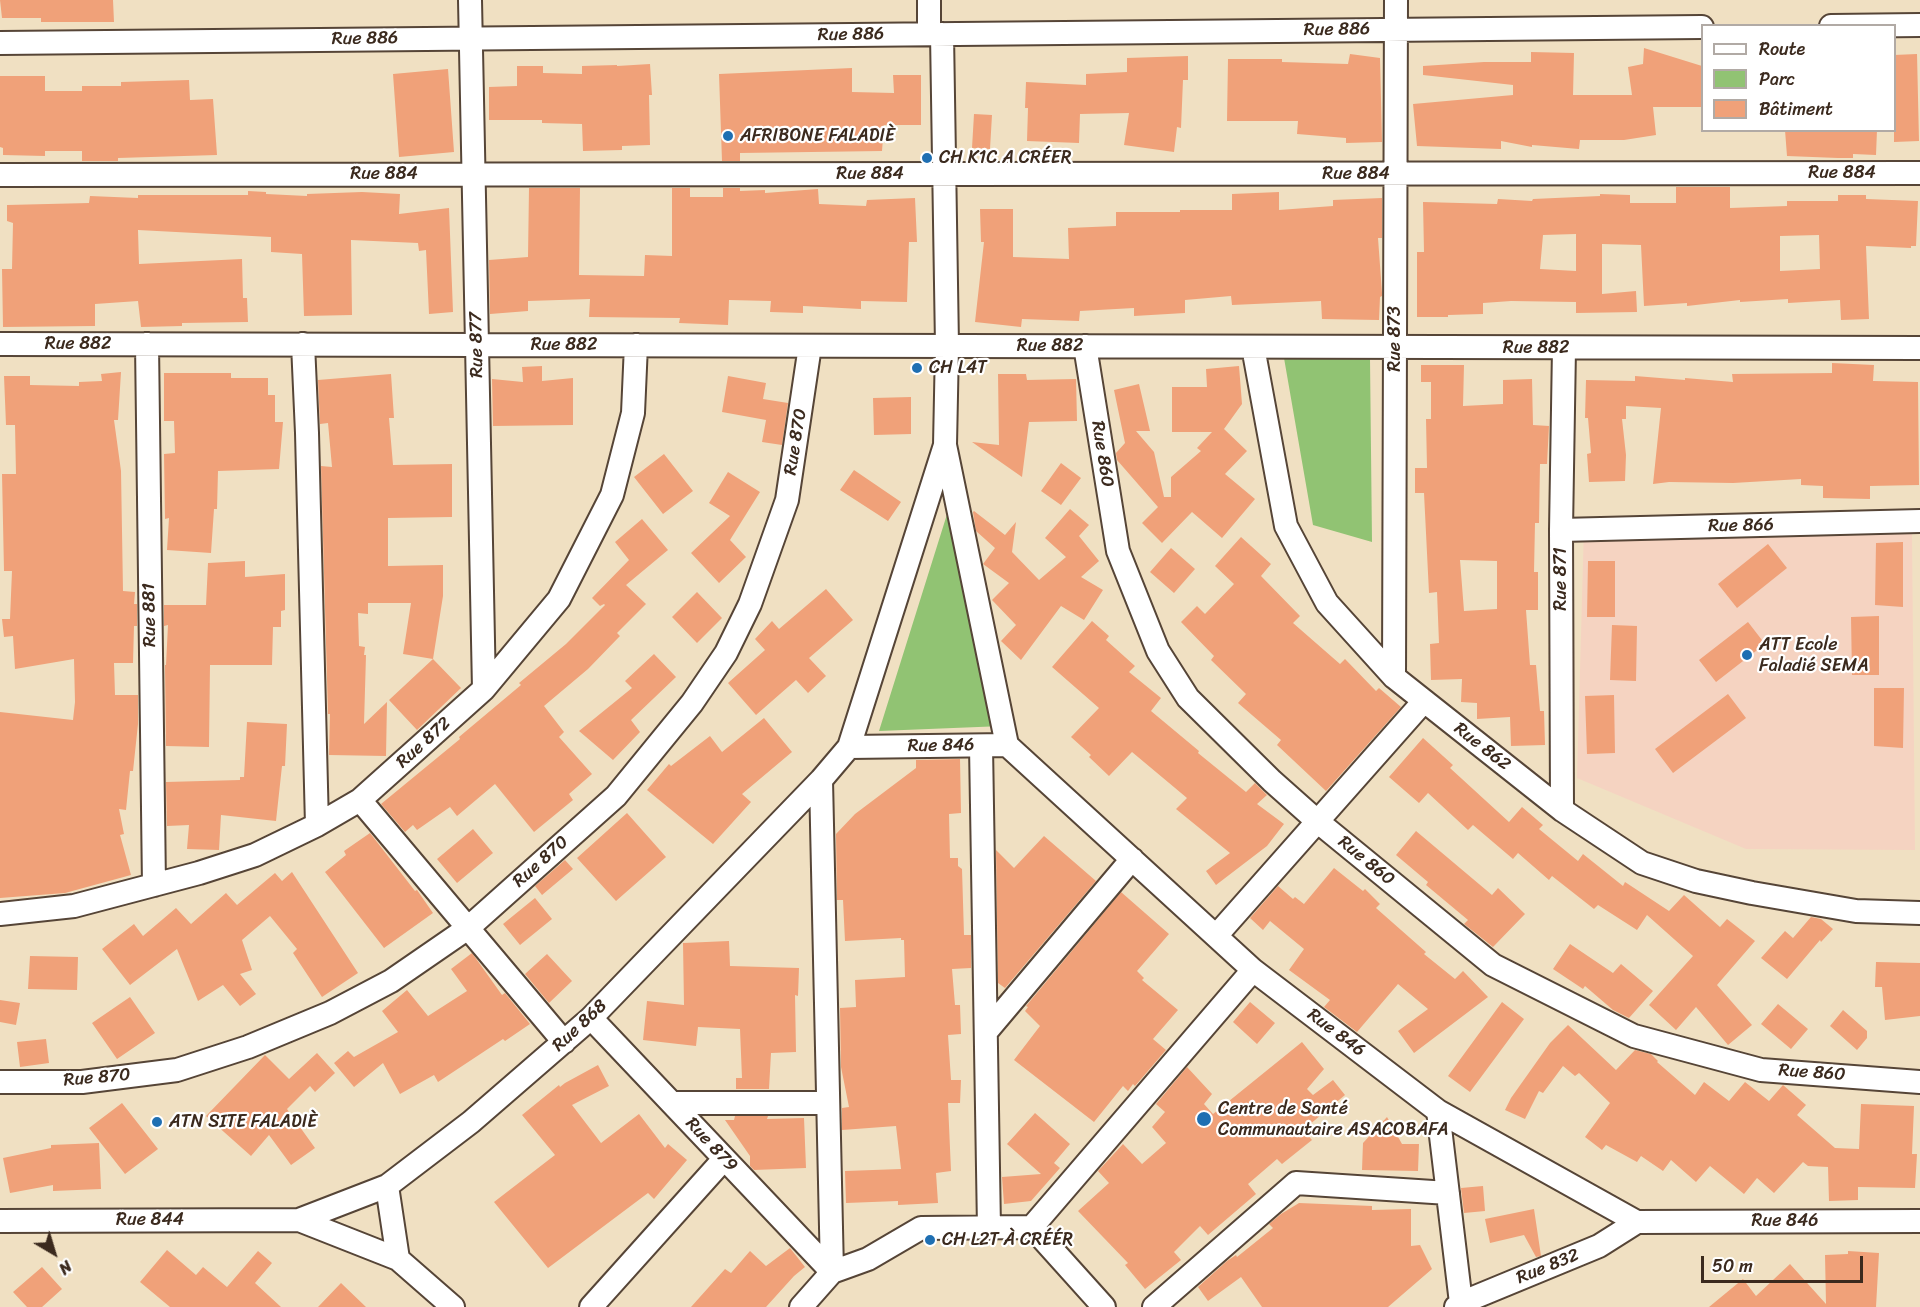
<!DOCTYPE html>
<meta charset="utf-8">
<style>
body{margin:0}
#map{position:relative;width:1920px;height:1307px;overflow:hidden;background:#f0e0c2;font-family:Sriracha,sans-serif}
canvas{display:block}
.legend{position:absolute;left:1701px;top:24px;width:195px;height:108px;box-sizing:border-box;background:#fff;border:2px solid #b1aaa5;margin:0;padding:8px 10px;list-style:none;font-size:18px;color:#3b2a1e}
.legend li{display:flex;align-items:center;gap:12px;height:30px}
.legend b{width:30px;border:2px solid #b1aaa5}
.north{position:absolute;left:24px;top:1223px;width:60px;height:60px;-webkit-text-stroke:4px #fff;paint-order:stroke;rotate:142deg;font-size:16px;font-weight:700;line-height:24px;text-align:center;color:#3b2a1e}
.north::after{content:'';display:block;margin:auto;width:21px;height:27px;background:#3b2a1e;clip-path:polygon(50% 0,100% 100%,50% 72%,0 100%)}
.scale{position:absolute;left:1701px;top:1256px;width:162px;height:27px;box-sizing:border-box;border:3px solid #3b2a1e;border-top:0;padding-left:8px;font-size:18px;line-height:21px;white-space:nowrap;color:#3b2a1e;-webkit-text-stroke:4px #fff;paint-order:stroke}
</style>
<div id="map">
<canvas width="1920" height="1307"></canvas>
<ul class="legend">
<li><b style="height:8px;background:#fff"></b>Route</li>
<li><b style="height:16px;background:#91c373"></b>Parc</li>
<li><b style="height:16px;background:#f0a179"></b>Bâtiment</li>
</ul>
<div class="north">N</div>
<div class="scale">50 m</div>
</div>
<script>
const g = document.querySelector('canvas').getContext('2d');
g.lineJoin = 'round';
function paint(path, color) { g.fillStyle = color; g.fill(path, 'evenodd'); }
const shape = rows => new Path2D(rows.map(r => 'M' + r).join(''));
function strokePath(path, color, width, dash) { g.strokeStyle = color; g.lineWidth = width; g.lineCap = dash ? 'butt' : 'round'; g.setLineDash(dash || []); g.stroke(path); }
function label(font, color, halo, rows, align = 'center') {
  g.font = font + ' Sriracha,sans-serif'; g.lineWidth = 4.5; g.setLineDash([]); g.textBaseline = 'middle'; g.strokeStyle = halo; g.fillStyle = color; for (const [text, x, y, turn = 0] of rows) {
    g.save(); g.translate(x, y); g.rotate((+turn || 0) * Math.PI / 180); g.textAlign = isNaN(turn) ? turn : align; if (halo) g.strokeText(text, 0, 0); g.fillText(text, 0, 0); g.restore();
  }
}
const built = shape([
 [1584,525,1912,531,1915,850,1746,849,1577,778]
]);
const green = shape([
 [1284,358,1370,359,1372,542,1313,525],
 [954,492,1003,726,879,731]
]);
const building = shape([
 [0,0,113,0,114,22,41,22,41,18,2,18],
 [1644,48,1702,66,1702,107,1653,107,1656,135,1624,140,1580,140,1579,149,1532,145,1532,147,1501,141,1501,149,1417,146,1413,104,1513,95,1513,85,1423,75,1423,66,1484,62,1531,62,1531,52,1574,53,1573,95,1632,95,1628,67,1643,64],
 [1350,54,1380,58,1382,142,1346,143,1346,138,1297,134,1298,121,1227,121,1228,59,1282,59,1282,62,1348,64],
 [1917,54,1919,141,1894,142,1894,55],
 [1188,56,1188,80,1183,80,1181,128,1177,127,1174,152,1124,145,1129,113,1080,114,1079,143,1027,141,1028,108,1025,108,1026,82,1086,85,1086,74,1127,72,1127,58],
 [650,64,652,95,649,95,650,145,622,146,622,150,583,151,582,124,542,123,542,120,489,120,489,87,517,86,517,66,543,66,543,73,582,74,582,66,617,65,617,66],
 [852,68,852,92,894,93,893,75,921,75,921,125,884,125,882,151,740,153,740,161,722,161,719,74],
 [448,69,454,152,399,157,393,74],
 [0,76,45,76,45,91,82,91,82,86,121,86,121,82,189,80,190,100,213,99,217,155,118,158,118,161,82,161,82,151,45,151,45,156,3,155,3,148,0,147],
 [974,114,992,115,990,149,972,148],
 [1785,130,1877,130,1876,155,1853,154,1853,158,1838,158,1787,156],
 [1676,187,1730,187,1730,208,1787,206,1787,201,1838,201,1838,195,1866,195,1866,199,1918,201,1916,246,1911,246,1911,248,1866,246,1869,319,1841,320,1840,300,1788,303,1788,299,1740,302,1740,300,1687,306,1687,303,1644,306,1641,245,1602,244,1602,294,1636,291,1637,312,1576,313,1576,302,1511,301,1483,303,1483,314,1448,315,1448,317,1417,317,1417,252,1424,252,1423,202,1497,204,1498,199,1532,201,1533,199,1600,196,1600,194,1630,195,1630,203,1676,203],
 [1576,234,1576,271,1540,269,1543,235],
 [1819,235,1820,269,1780,271,1780,236],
 [529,188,580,188,579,275,644,276,645,255,672,256,672,188,690,188,690,197,723,197,723,188,740,188,740,191,765,190,765,193,818,189,819,204,866,206,867,200,915,198,917,242,909,242,907,302,861,301,861,309,803,306,803,313,770,312,771,301,729,300,728,325,679,323,680,318,589,317,590,299,528,301,528,311,490,314,489,260,528,257],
 [248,191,266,192,266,194,307,196,307,194,362,192,400,194,399,214,449,208,453,312,429,314,426,250,419,251,418,243,351,240,352,315,304,316,302,254,271,252,271,237,138,230,139,264,242,259,243,298,247,298,248,322,182,323,182,326,141,327,138,301,95,304,95,326,3,327,2,269,12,269,13,223,7,221,7,205,89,203,90,196,138,198,138,195,248,195],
 [1279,192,1279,210,1333,206,1333,200,1382,198,1382,238,1378,238,1382,293,1382,296,1380,297,1379,320,1322,319,1321,301,1232,305,1231,296,1185,300,1185,313,1134,316,1134,308,1080,311,1079,321,1022,319,1021,327,975,322,984,242,981,242,980,209,1013,209,1013,257,1069,259,1068,228,1116,226,1116,212,1180,212,1180,210,1232,210,1232,194],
 [1832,363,1874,365,1873,381,1918,382,1919,485,1870,486,1870,499,1823,498,1823,486,1801,485,1801,479,1733,483,1669,482,1653,484,1661,408,1626,406,1626,419,1622,419,1626,455,1625,481,1589,482,1587,454,1591,453,1588,418,1585,418,1586,380,1635,381,1635,376,1685,380,1685,378,1733,382,1732,374,1832,373],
 [1421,365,1464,365,1463,406,1503,404,1503,380,1532,379,1533,425,1549,426,1547,464,1540,464,1539,523,1535,523,1534,572,1538,572,1538,610,1526,610,1530,665,1536,665,1540,711,1544,711,1545,745,1511,746,1510,717,1477,719,1477,703,1461,702,1462,679,1431,680,1430,644,1439,643,1437,592,1429,593,1424,493,1415,493,1415,468,1427,468,1426,419,1431,419,1431,382,1421,382],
 [1460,560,1497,561,1497,609,1464,611],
 [542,366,542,381,573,378,573,425,493,426,492,379,523,382,522,367],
 [1239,366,1242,404,1224,429,1247,451,1225,474,1255,499,1222,538,1192,512,1162,543,1142,523,1158,507,1117,460,1116,453,1125,443,1114,390,1139,384,1150,431,1136,431,1154,452,1164,497,1171,497,1171,477,1201,451,1197,448,1212,432,1172,432,1172,387,1207,387,1206,369],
 [121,372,118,420,114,420,121,471,123,591,135,592,134,604,137,604,137,626,134,626,133,663,114,663,115,695,138,695,138,724,133,771,130,771,126,810,119,809,124,834,120,835,131,875,65,893,0,898,0,712,73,720,75,702,74,659,15,669,13,636,4,637,2,619,10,619,12,571,4,571,2,474,16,474,15,425,6,425,4,376,30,376,30,385,79,386,79,382,102,381,101,374],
 [164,373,231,373,231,378,268,378,268,395,275,395,275,422,283,422,279,469,218,471,217,509,214,509,211,553,167,550,169,518,165,519,164,454,175,453,174,421,164,421],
 [391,374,394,418,389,418,393,465,452,464,452,517,388,518,388,566,443,565,443,596,433,659,403,654,411,603,368,603,368,614,358,613,359,646,365,647,364,655,366,655,364,724,387,702,386,756,329,755,330,714,328,714,321,466,332,467,328,423,320,424,318,380],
 [998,374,1026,374,1027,380,1076,379,1077,421,1029,422,1022,477,972,442,999,445],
 [728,376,766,383,763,399,788,403,782,445,762,442,766,420,722,412],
 [911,397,911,434,874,435,873,398],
 [664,454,693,491,663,514,634,477],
 [1061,463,1081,478,1061,505,1041,491],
 [854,470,901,502,888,521,840,490],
 [728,472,760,492,730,540,746,557,719,583,691,553,730,516,709,503],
 [1070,509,1089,525,1079,536,1099,561,1081,577,1103,590,1084,620,1061,606,1021,660,1001,641,1016,625,992,600,1009,583,983,564,995,548,976,531,973,512,974,511,1005,535,1016,522,1012,552,1039,580,1066,557,1045,538],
 [642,519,668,550,626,585,646,604,617,633,620,636,588,669,544,706,564,732,559,737,592,774,569,794,573,800,534,832,495,784,457,816,450,807,417,830,413,825,405,832,381,804,460,739,459,737,521,685,519,683,566,644,605,605,604,604,600,606,592,598,629,560,615,542],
 [1241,537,1271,564,1261,576,1300,616,1293,623,1340,664,1345,659,1376,691,1379,688,1401,707,1326,791,1277,745,1281,740,1238,703,1246,694,1211,660,1214,656,1181,622,1197,606,1205,614,1234,584,1215,566],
 [1903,542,1903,607,1875,605,1876,543],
 [1768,544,1787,568,1737,608,1718,584],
 [1171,548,1195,569,1174,593,1150,572],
 [245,561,245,577,285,574,285,610,281,611,281,627,273,627,272,665,210,665,209,747,166,746,165,665,166,665,168,625,164,626,164,605,206,605,208,563],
 [1588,561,1615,561,1615,617,1587,617],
 [826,589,853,620,809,658,826,676,808,693,796,680,756,715,728,683,765,650,755,639,772,621,779,629],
 [697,592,722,618,697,643,672,617],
 [1879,616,1879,675,1852,675,1851,617],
 [1092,621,1109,636,1106,640,1135,666,1129,672,1161,698,1151,711,1199,751,1198,753,1246,792,1255,783,1267,795,1257,804,1284,824,1267,846,1216,885,1206,871,1230,853,1176,809,1187,798,1132,752,1109,776,1089,757,1091,755,1071,737,1099,708,1052,667],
 [1748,622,1765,644,1716,682,1699,660],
 [1612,625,1637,626,1636,681,1610,680],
 [654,654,676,677,631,720,640,732,613,760,579,731,632,688,625,681],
 [433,659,461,688,417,730,389,700],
 [1874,688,1904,688,1903,748,1874,746],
 [1728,694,1746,718,1673,773,1655,749],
 [1614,695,1615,753,1587,754,1585,696],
 [764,718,792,752,742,794,751,802,713,844,647,790,669,764,671,766,710,736,722,752],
 [247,722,287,724,285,766,282,766,276,821,221,815,219,850,187,849,189,825,167,826,166,782,240,780,240,777,244,777],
 [1423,738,1453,765,1450,768,1509,822,1522,807,1543,825,1539,829,1578,861,1583,854,1623,886,1625,882,1669,911,1684,895,1720,927,1727,919,1755,941,1717,985,1752,1025,1728,1045,1696,1007,1676,1030,1649,1005,1693,956,1647,915,1637,930,1598,905,1594,909,1552,876,1549,880,1518,853,1513,859,1473,825,1468,830,1428,793,1419,803,1389,777],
 [960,759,961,813,949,814,950,858,958,858,958,866,962,869,964,935,971,935,971,968,952,969,955,1005,960,1005,961,1034,948,1035,951,1080,961,1080,960,1103,948,1103,951,1171,936,1173,938,1203,898,1205,898,1201,846,1203,845,1171,901,1169,896,1126,842,1130,842,1108,849,1107,841,1067,840,1008,856,1007,855,980,905,977,904,940,901,940,901,938,845,941,843,900,837,900,836,834,855,814,916,768,916,760],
 [627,813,666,857,616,901,577,858],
 [473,829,493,853,457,883,437,859],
 [1416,831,1492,895,1498,888,1525,914,1493,947,1464,924,1468,920,1426,885,1428,882,1396,855],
 [370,833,415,891,417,890,433,913,384,948,325,872,346,855,344,851],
 [1044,836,1096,881,1005,988,998,983,996,850,1014,868],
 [565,860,573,869,542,895,535,886],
 [1334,868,1363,891,1365,889,1380,904,1376,908,1426,952,1424,954,1455,979,1463,971,1488,997,1414,1053,1398,1031,1428,1009,1398,984,1357,1032,1324,1007,1330,1000,1289,970,1304,949,1270,921,1263,930,1250,918,1278,886,1293,899,1295,897,1304,904],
 [292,872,358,973,322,997,293,953,297,949,270,916,242,940,252,970,240,974,256,994,240,1006,223,985,198,1001,177,949,130,985,102,949,134,924,143,936,176,908,191,924,226,893,237,905,275,873,282,881],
 [1121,892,1169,934,1137,971,1144,978,1142,980,1178,1010,1153,1039,1166,1050,1135,1086,1133,1084,1128,1091,1123,1086,1094,1122,1014,1060,1040,1026,1025,1011,1028,1007,1026,1006],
 [535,898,552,919,520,945,503,924],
 [1811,917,1821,919,1833,929,1821,942,1820,940,1787,979,1761,958,1785,931,1793,938],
 [729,941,730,966,799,968,798,996,795,995,796,1052,771,1053,769,1089,736,1089,736,1078,742,1078,740,1029,698,1027,696,1046,643,1040,647,1001,684,1005,683,943],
 [1570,944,1613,973,1621,964,1653,991,1629,1018,1613,1010,1585,986,1583,989,1553,969],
 [472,953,502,995,505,993,530,1024,505,1041,503,1039,438,1082,434,1075,400,1094,383,1063,354,1087,334,1063,348,1051,354,1057,398,1032,382,1011,407,990,428,1016,467,991,451,969],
 [547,954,572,981,549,1003,525,974],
 [30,956,78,957,77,990,28,989],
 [1876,962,1920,963,1920,1016,1885,1020,1882,987,1875,987],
 [130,997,155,1033,117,1059,92,1023],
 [0,1000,20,1003,16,1025,0,1022],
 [1250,1002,1275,1023,1257,1044,1233,1022],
 [1502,1002,1524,1019,1470,1092,1448,1076],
 [1778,1004,1808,1029,1791,1049,1761,1024],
 [1843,1010,1867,1031,1867,1038,1857,1050,1830,1026],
 [1568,1025,1616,1070,1635,1050,1651,1054,1658,1061,1657,1062,1695,1095,1704,1082,1729,1101,1745,1082,1769,1101,1783,1085,1806,1105,1797,1115,1835,1148,1859,1149,1861,1104,1914,1106,1912,1154,1917,1154,1915,1188,1858,1187,1858,1200,1829,1201,1828,1167,1808,1166,1803,1162,1774,1193,1757,1178,1744,1194,1710,1166,1696,1182,1671,1160,1663,1171,1641,1156,1637,1162,1606,1145,1602,1150,1585,1137,1610,1103,1579,1073,1575,1076,1563,1066,1543,1093,1539,1091,1525,1119,1505,1110,1511,1098,1550,1043],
 [46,1039,49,1063,20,1067,17,1042],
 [1302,1042,1324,1069,1307,1089,1313,1095,1333,1080,1345,1095,1303,1130,1312,1140,1282,1164,1277,1159,1248,1184,1256,1194,1208,1235,1200,1226,1174,1252,1181,1260,1145,1289,1125,1265,1128,1263,1078,1211,1109,1183,1098,1171,1123,1144,1142,1164,1166,1143,1152,1127,1165,1112,1156,1104,1187,1067,1212,1094,1204,1104,1213,1114],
 [317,1053,335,1073,315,1092,310,1086,287,1109,315,1148,291,1165,269,1135,251,1156,206,1116,265,1055,289,1079],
 [598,1065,609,1086,572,1105,601,1143,639,1114,665,1148,668,1144,687,1160,654,1199,648,1193,548,1268,494,1202,555,1155,522,1115,559,1085,560,1087,565,1083],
 [122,1103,158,1149,125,1174,89,1128],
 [1035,1113,1070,1144,1054,1163,1060,1168,1031,1201,1004,1204,1002,1177,1041,1174,1007,1144],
 [735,1116,768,1116,767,1119,804,1118,806,1168,754,1170,750,1166,750,1156,725,1120,734,1120],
 [1387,1117,1402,1144,1419,1144,1418,1171,1362,1170,1363,1143],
 [99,1143,101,1189,53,1191,53,1185,10,1193,3,1158,51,1148,51,1145],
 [1483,1186,1485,1211,1464,1213,1461,1188],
 [1299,1203,1372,1206,1372,1210,1411,1209,1411,1246,1420,1245,1432,1269,1388,1307,1262,1307,1241,1277,1208,1301,1198,1287,1227,1261,1236,1255,1237,1257,1273,1228,1269,1224,1281,1214],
 [1534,1209,1541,1256,1536,1257,1524,1235,1490,1243,1485,1219],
 [790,1248,805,1267,794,1276,766,1307,691,1307,725,1269,731,1273,750,1251,766,1266],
 [167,1250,196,1275,203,1267,227,1287,258,1251,272,1263,255,1283,281,1307,170,1307,140,1282],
 [1848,1251,1879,1253,1876,1307,1709,1307,1743,1279,1756,1296,1790,1264,1826,1304,1825,1255,1848,1254],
 [42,1267,62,1289,42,1307,27,1307,13,1292],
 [341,1283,366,1307,318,1307]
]);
const minor = shape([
 [470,0,484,689],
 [1831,26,1920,25],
 [929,34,929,0],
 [942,34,947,346,945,445,1007,745],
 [0,43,1702,27],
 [0,175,1920,173],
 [0,344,1920,348],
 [147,344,154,885],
 [303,344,307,433,317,825],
 [1085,346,1118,551,1158,651,1188,698,1272,781,1317,821,1493,965,1634,1036,1761,1070,1920,1082],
 [1253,347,1286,526,1327,603,1394,677,1562,810,1642,863,1696,881,1752,893,1856,911,1920,913],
 [1561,530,1920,521],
 [1394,677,1396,0],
 [981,746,989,1228],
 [849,747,1007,745,1253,970,1438,1111,1637,1222,1920,1221],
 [821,780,832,1272],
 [360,800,564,1042],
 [1562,810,1561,530,1564,348],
 [0,914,74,906,199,873,255,855,317,825,360,800,484,689,559,599,612,495,633,413,636,345],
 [1216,936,1424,701],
 [591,1018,832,1272],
 [986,1032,1132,859],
 [0,1082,82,1082,177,1070,248,1047,330,1013,391,981,468,928,616,796,692,703,726,653,750,604,787,500,810,346],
 [672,1103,828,1103],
 [1438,1111,1461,1303],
 [387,1186,398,1259],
 [299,1220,398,1259,453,1307],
 [0,1221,299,1220,387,1186,471,1122,591,1018,821,780,849,747,945,445],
 [1032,1227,1104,1307],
 [591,1307,724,1159],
 [801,1307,832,1272,868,1259,921,1228,1032,1227,1253,970],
 [1154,1307,1296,1183,1448,1193],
 [1456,1307,1461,1303,1599,1246,1637,1222]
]);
const markers = [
 [728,136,6,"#1f6fb2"],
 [927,158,6,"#1f6fb2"],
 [917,368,6,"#1f6fb2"],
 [1747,655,6,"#1f6fb2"],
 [1204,1119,8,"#1f6fb2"],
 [157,1122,6,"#1f6fb2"],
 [930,1240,6,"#1f6fb2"]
];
const streetNames = [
 ["Rue 886",1337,30,-1],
 ["Rue 886",851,35,-1],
 ["Rue 886",365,39,-1],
 ["Rue 884",1842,173],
 ["Rue 884",384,174],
 ["Rue 884",870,174],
 ["Rue 884",1356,174],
 ["Rue 873",1395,339,-90],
 ["Rue 882",78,344],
 ["Rue 877",477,345,-91],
 ["Rue 882",564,345],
 ["Rue 882",1050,346],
 ["Rue 882",1536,348],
 ["Rue 870",796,442,-81],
 ["Rue 860",1102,454,81],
 ["Rue 866",1741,526,-1],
 ["Rue 871",1561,579,-90],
 ["Rue 881",150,615,-91],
 ["Rue 872",424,743,-42],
 ["Rue 846",941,746,-1],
 ["Rue 862",1482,747,38],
 ["Rue 860",1366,861,39],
 ["Rue 870",541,862,-42],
 ["Rue 868",580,1026,-43],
 ["Rue 846",1336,1033,37],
 ["Rue 860",1812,1073,4],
 ["Rue 870",97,1078,-5],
 ["Rue 879",711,1145,47],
 ["Rue 844",150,1220],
 ["Rue 846",1785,1221],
 ["Rue 832",1548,1267,-22]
];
const poiNames = [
 ["AFRIBONE FALADIÈ",740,136],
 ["CH K1C A CRÉER",939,158],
 ["CH L4T",929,368],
 ["ATT Ecole",1759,645],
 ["Faladié SEMA",1759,666],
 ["Centre de Santé",1218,1109],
 ["Communautaire ASACOBAFA",1218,1130],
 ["ATN SITE FALADIÈ",169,1122],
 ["CH L2T À CRÉÉR",942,1240]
];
paint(built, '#f5d3c1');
paint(green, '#91c373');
paint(building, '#f0a179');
strokePath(minor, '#564537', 26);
strokePath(minor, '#fff', 22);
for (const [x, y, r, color] of markers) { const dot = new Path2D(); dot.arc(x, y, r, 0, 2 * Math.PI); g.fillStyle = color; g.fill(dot); strokePath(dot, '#fff', 2); }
label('18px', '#3b2a1e', '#fff', streetNames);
label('18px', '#3b2a1e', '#fff', poiNames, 'left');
</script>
